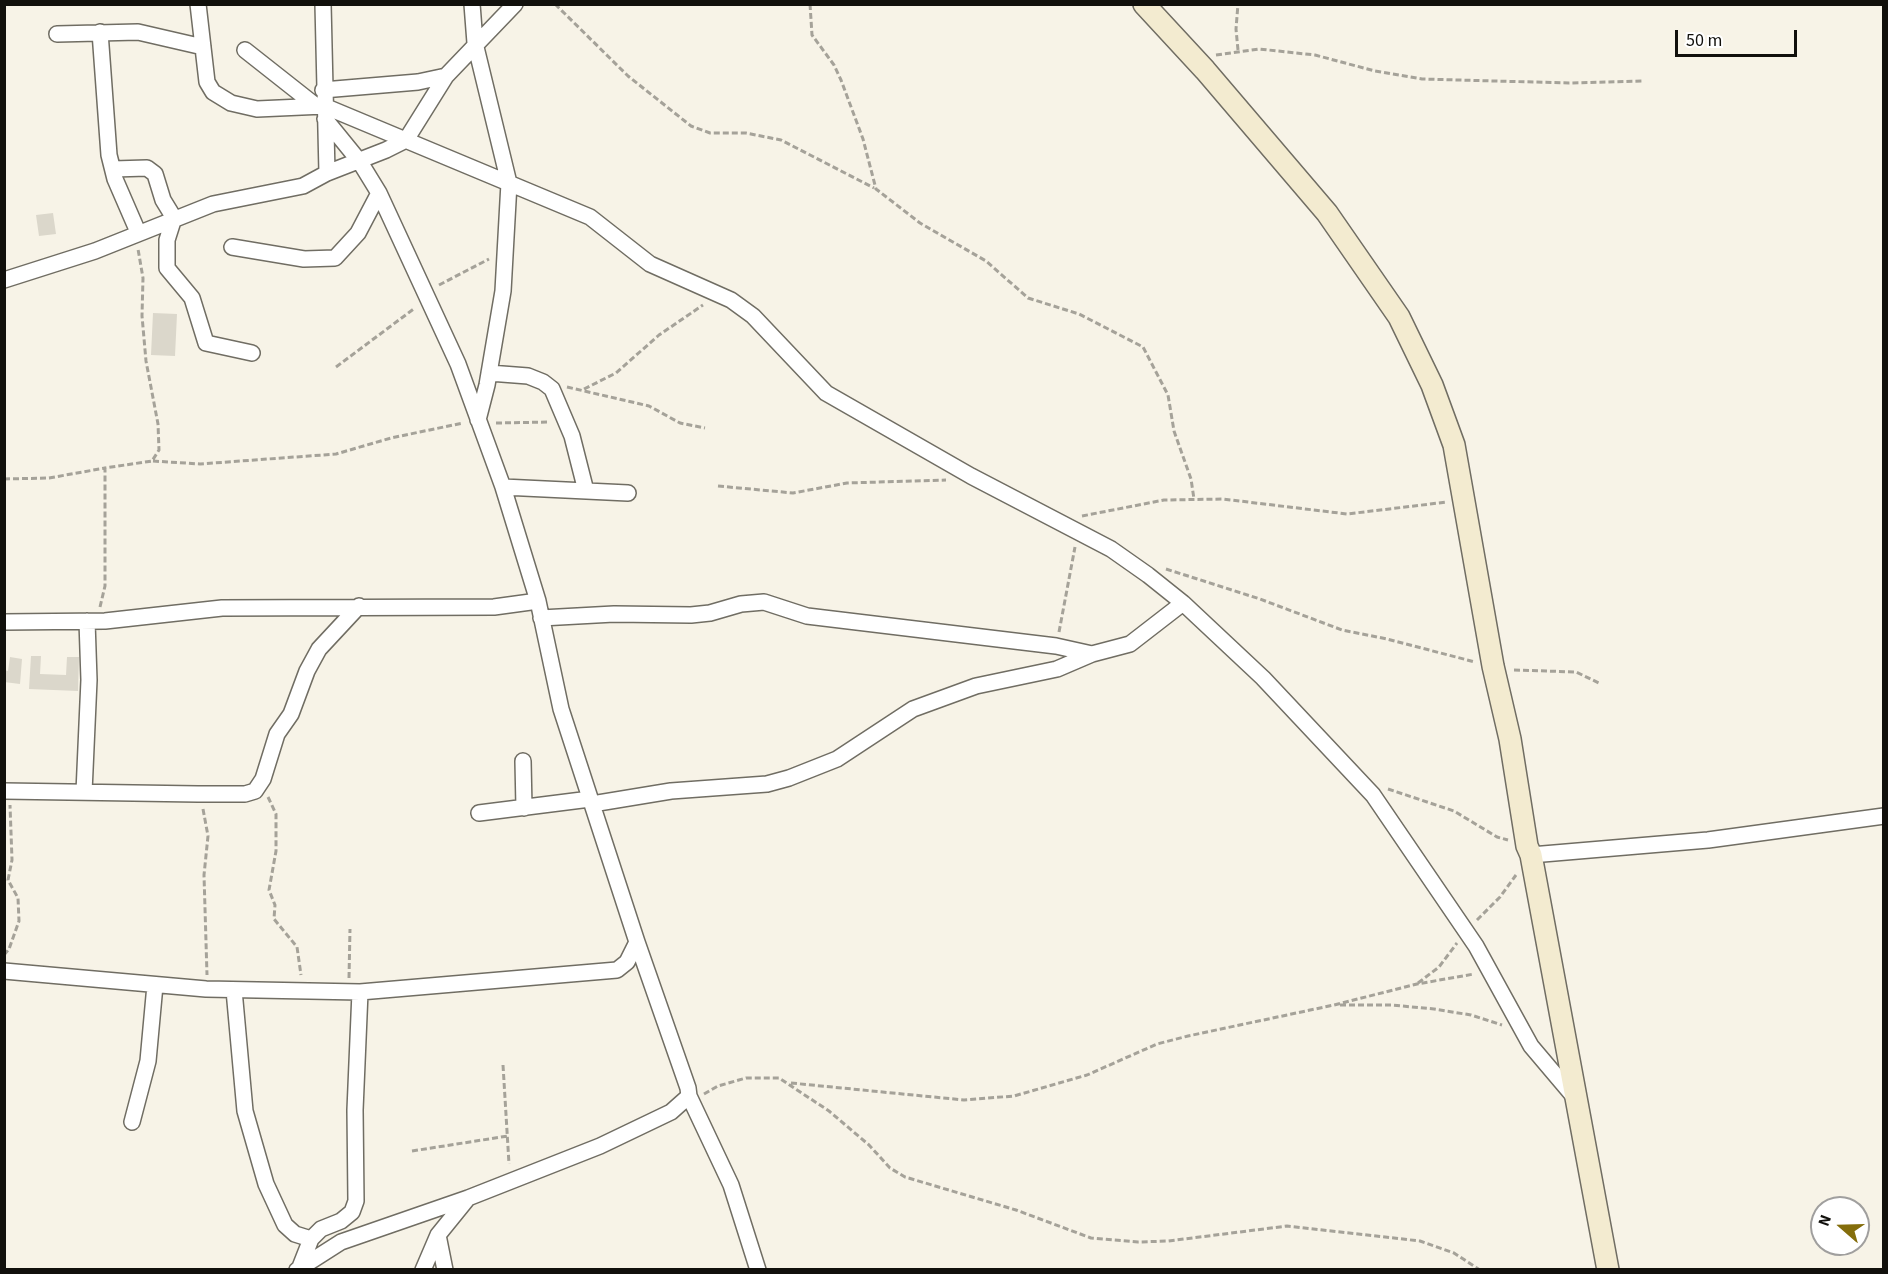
<!DOCTYPE html>
<style>
body{margin:0}
#map{position:relative;width:1888px;height:1274px;overflow:hidden;background:#f7f3e7;font-family:"Source Sans 3",sans-serif}
canvas{display:block}
.frame{position:absolute;inset:0;border:6px solid #11100c;pointer-events:none}
.north{position:absolute;left:1810px;top:1196px;width:60px;height:60px;box-sizing:border-box;background:#fff;border:2px solid #a09f9e;border-radius:50%;rotate:290deg;font-size:16px;font-weight:700;line-height:24px;text-align:center;color:#11100c}
.north::after{content:'';display:block;margin:auto;width:21px;height:27px;background:#846d0b;clip-path:polygon(50% 0,100% 100%,50% 72%,0 100%)}
.scale{position:absolute;left:1675px;top:30px;width:122px;height:27px;box-sizing:border-box;border:3px solid #11100c;border-top:0;padding-left:8px;font-size:18px;line-height:21px;white-space:nowrap;color:#11100c;-webkit-text-stroke:4px #fff;paint-order:stroke}
</style>
<div id="map">
<canvas width="1888" height="1274"></canvas>
<div class="frame"></div>
<div class="north">N</div>
<div class="scale">50 m</div>
</div>
<script>
const g = document.querySelector('canvas').getContext('2d');
g.lineJoin = 'round';
function paint(path, color) { g.fillStyle = color; g.fill(path, 'evenodd'); }
const shape = rows => new Path2D(rows.map(r => 'M' + r).join(''));
function strokePath(path, color, width, dash) { g.strokeStyle = color; g.lineWidth = width; g.lineCap = dash ? 'butt' : 'round'; g.setLineDash(dash || []); g.stroke(path); }
const building = shape([
 [53,213,56,234,39,236,36,215],
 [153,313,177,314,175,356,151,355],
 [31,656,41,656,40,674,66,675,67,657,79,657,78,691,29,689],
 [10,657,22,659,20,684,4,682,4,670,8,671]
]);
const path = shape([
 [555,4,628,76,691,126,710,133,746,133,781,140,874,188],
 [810,4,812,35,834,65,841,80,863,139,876,189,920,223,986,261,1028,298,1079,314,1143,347,1168,395,1174,431,1191,479,1194,499],
 [1238,50,1236,29,1238,4],
 [1216,55,1259,49,1315,55,1375,71,1422,79,1569,83,1643,81],
 [439,285,489,259],
 [336,367,415,308],
 [567,387,649,406,680,423,705,428],
 [584,389,616,373,659,335,703,305],
 [496,423,550,422],
 [153,461,200,464,336,454,391,438,463,423],
 [4,479,49,478,105,468],
 [718,486,793,493,847,483,946,480],
 [1082,516,1164,500,1223,499,1347,514,1447,502],
 [1166,569,1260,599,1342,630,1387,639,1475,662],
 [100,607,105,586,105,468,152,461,159,450,158,424,146,361,142,316,143,278,138,249],
 [1059,632,1075,547],
 [1514,670,1576,672,1599,683],
 [1388,789,1454,811,1497,837,1508,840],
 [268,797,276,814,276,851,269,890,275,905,274,919,297,947,301,975],
 [203,809,208,836,204,875,207,975],
 [1477,920,1500,897,1516,875],
 [4,955,9,949,19,921,18,898,8,880,12,860,10,805],
 [349,978,350,929],
 [1418,983,1439,967,1457,943],
 [1340,1005,1391,1005,1434,1009,1471,1015,1502,1025],
 [503,1065,509,1164],
 [791,1083,964,1100,1014,1096,1087,1075,1157,1044,1188,1036,1334,1005,1417,984,1474,974],
 [704,1094,718,1086,746,1078,779,1078,829,1111,869,1145,890,1168,905,1177,1016,1210,1091,1238,1138,1242,1168,1241,1287,1226,1420,1241,1454,1253,1480,1270],
 [412,1151,508,1136]
]);
const street = shape([
 [198,4,207,82,213,92,231,103,257,109,324,106,590,217,650,264,731,300,753,316,826,393,971,476,1111,549,1148,575,1183,603,1263,678,1373,795,1476,946,1531,1046,1575,1098],
 [323,4,327,173],
 [472,4,475,43,509,183,503,291,487,385,478,420],
 [100,32,109,155,115,179,138,232],
 [57,34,138,32,203,47],
 [245,50,316,106],
 [323,90,418,82,446,76,515,4],
 [113,169,147,168,155,174,163,200,174,218,167,240,167,268,192,298,206,343,252,353],
 [232,247,304,259,335,258,358,233,379,193],
 [4,280,95,251,213,204,303,186,327,173,386,150,406,140,446,76],
 [489,373,528,376,543,382,552,389,572,436,586,491],
 [503,487,628,493],
 [541,618,614,614,691,615,710,613,741,604,764,602,807,616,1056,646,1092,654,1130,644,1183,603],
 [4,622,105,621,222,608,494,607,538,601],
 [523,761,524,808],
 [4,791,198,794,245,794,255,791,263,779,277,734,291,714,307,671,319,649,359,606],
 [84,792,89,680,87,621],
 [592,804,671,791,767,784,789,778,837,759,913,709,976,686,1057,669,1092,654],
 [479,813,590,799],
 [1531,855,1708,840,1884,816],
 [4,971,206,989,360,992,617,970,627,962,637,942],
 [234,990,245,1111,266,1184,285,1225,295,1234,311,1239],
 [689,1096,731,1185,758,1270],
 [132,1122,148,1061,155,985],
 [438,1235,445,1270],
 [300,1267,311,1239,321,1229,341,1221,352,1212,356,1201,355,1110,360,992],
 [297,1270,341,1242,468,1198,600,1146,671,1112,689,1096,688,1088,637,942,561,709,538,601,503,487,458,364,379,193,360,162,325,119],
 [423,1270,438,1235,468,1198]
]);
const secondary = shape([
 [1144,4,1205,70,1327,213,1399,317,1432,385,1454,445,1493,666,1510,739,1527,846,1531,855,1608,1270]
]);
paint(building, '#dbd7cb');
strokePath(street, '#706d63', 18);
strokePath(secondary, '#706d63', 24);
strokePath(path, '#a5a299', 3, [6, 3]);
strokePath(street, '#fff', 15);
strokePath(secondary, '#f3ebd0', 21);
</script>
